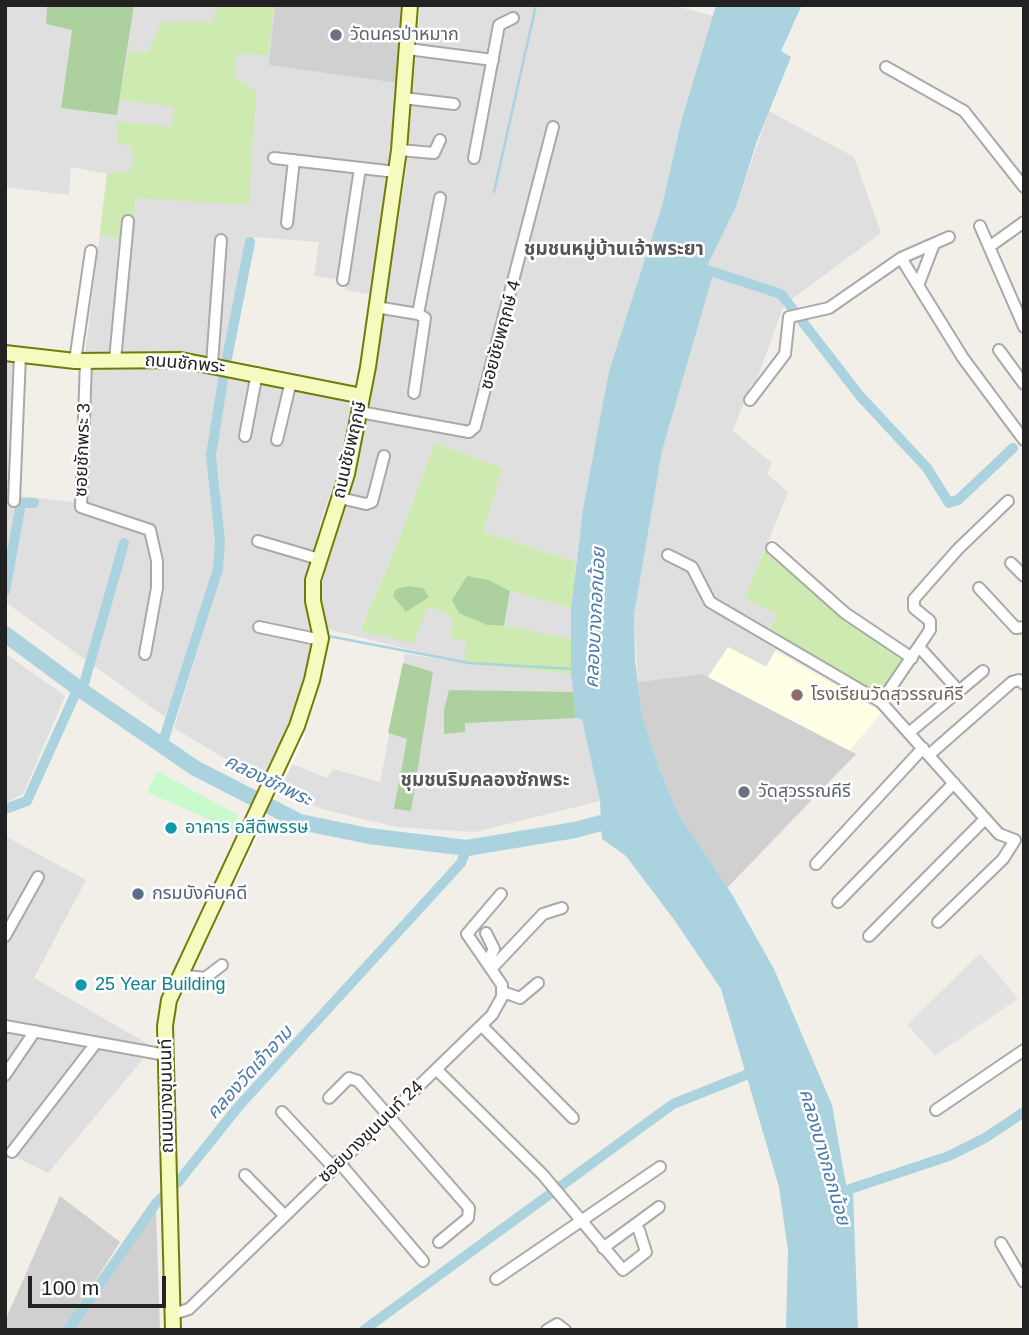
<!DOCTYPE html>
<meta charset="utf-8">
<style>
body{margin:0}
#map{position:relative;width:1029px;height:1335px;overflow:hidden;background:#f2efe9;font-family:Helvetica,sans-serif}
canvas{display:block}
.frame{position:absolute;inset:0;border:7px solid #222;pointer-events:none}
.scale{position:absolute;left:28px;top:1276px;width:138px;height:32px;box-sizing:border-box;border:4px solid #222;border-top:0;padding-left:9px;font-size:21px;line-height:24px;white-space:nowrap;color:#222;-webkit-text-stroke:5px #fff;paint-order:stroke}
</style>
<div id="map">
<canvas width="1029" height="1335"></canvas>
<div class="frame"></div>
<div class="scale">100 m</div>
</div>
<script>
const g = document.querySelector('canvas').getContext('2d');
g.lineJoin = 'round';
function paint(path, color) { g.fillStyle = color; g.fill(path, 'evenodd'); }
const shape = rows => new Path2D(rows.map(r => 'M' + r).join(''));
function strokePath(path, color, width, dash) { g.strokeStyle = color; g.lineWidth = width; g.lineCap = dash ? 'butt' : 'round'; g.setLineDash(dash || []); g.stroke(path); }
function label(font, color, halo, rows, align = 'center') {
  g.font = font + ' Helvetica,"Noto Sans Thai",sans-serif'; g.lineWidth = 5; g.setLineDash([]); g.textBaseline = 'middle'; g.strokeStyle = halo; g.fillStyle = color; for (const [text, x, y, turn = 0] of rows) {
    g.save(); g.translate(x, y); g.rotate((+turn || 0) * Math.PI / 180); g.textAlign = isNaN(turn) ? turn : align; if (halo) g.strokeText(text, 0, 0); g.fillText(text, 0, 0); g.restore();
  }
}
const residential = shape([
 [5,5,47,5,46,24,72,29,61,107,117,114,134,5,275,5,270,65,397,83,373,295,345,290,348,281,314,276,319,242,254,237,229,361,176,355,85,356,107,174,71,167,69,195,5,187],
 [420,5,672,5,713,16,681,122,662,206,609,371,583,509,576,562,482,532,502,468,435,443,396,547,360,630,428,607,452,616,466,639,465,663,571,674,576,717,582,719,600,801,475,832,396,827,322,809,279,790,292,764,327,778,333,769,380,782,405,654,454,661,324,628,319,596,367,407,406,172],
 [769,111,854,157,881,233,784,305,755,384,751,384,733,431,772,463,767,474,788,492,746,597,778,614,768,630,782,637,767,667,728,647,711,678,702,674,638,682,634,615,662,451,712,278,708,264,736,207],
 [5,362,25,364,19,496,74,502,82,368,150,367,220,371,209,457,218,543,216,569,179,693,165,717,5,602],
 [226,373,346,399,354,413,339,469,321,520,304,600,312,615,313,644,296,713,264,782,174,728,223,568,219,474,216,472,212,458],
 [510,591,571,608,571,639,504,626],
 [5,653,65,696,23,794,5,803],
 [5,836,86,880,34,978,153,1047,48,1173,5,1152]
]);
const education = shape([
 [728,647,766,667,775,651,882,712,849,751,708,677]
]);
const religious = shape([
 [275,5,401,5,397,83,269,65],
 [702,674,856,754,727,888,678,813,660,770,642,715,638,682],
 [60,1196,120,1242,64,1330,5,1330,5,1321],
 [156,1210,160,1330,72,1330,122,1255]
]);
const grass = shape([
 [217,5,274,5,268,55,236,54,234,76,256,92,249,205,135,198,132,242,100,235,107,174,133,170,132,147,118,144,117,121,171,127,174,107,119,99,130,50,148,53,161,22,212,22],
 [435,443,502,468,483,532,576,562,571,608,506,590,489,580,487,625,512,627,571,639,571,674,464,663,466,640,450,638,452,616,428,607,413,643,360,631,396,547],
 [765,550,840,617,906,659,880,695,768,631,778,614,745,598]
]);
const forest = shape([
 [47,5,134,5,117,115,61,108,72,30,46,24],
 [467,576,489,580,510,591,504,626,487,625,459,613,452,600],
 [409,586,423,588,429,597,406,612,393,596,396,589],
 [403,663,433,672,411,811,394,809,407,739,388,733],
 [449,690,573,692,576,718,465,723,465,732,444,734,444,710]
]);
const park = shape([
 [157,771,238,815,233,830,147,792]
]);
const parking = shape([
 [980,953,1018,999,935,1055,907,1025]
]);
const water = shape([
 [716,5,802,5,781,51,791,57,757,141,736,207,708,264,712,278,662,451,634,615,635,660,642,715,660,770,678,813,733,896,774,969,832,1105,846,1185,860,1183,861,1189,853,1191,858,1330,786,1330,788,1251,779,1187,721,989,675,921,626,856,602,839,600,801,582,719,576,718,571,674,571,608,583,509,609,371,662,206,681,122]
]);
const pier = shape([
 [290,726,306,734,237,879,221,871]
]);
const stream = shape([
 [494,192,536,5],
 [328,636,469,663,574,669]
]);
const canal = shape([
 [698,267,781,294,860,396,927,468,949,503,958,500,1013,448],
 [227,358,250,242],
 [5,591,21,503,34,503],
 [82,691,124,543],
 [162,745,218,569,220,542,211,455,224,374],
 [5,809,27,801,78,688],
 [850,1189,949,1156,985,1138,1024,1112],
 [68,1330,156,1203,178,1182,239,1106,461,863,467,848],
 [364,1330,673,1104,756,1071]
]);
const river = shape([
 [5,634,78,688,195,768,300,822,369,836,467,848,575,830,620,818]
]);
const street = shape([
 [408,49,493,60],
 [886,67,964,111,1024,187],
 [403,98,454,104],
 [399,150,434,153,440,140],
 [274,158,396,172],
 [474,158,499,25,513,18],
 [287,223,294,160],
 [980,226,1024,327],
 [949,237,901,258,963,358,1024,440],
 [989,247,1024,222],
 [343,280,360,168],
 [919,283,934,244],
 [376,307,418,314,425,318,414,393],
 [418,314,440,198],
 [999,350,1024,384],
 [115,360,128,221],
 [75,361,91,251],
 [86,361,81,507,150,530,157,561,157,588,145,654],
 [212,364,221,240],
 [750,400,785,354,789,317,829,308,901,258],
 [360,412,469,432,475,427,553,127],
 [245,436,257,373],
 [277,440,291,381],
 [340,498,366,504,372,502,384,456],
 [14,501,20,355],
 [258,541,319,559],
 [772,548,845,613,912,658],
 [668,555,692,567,710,602,881,702,999,834,1015,840],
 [1011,563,1024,576],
 [979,588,1016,628,1024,627],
 [259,627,321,640],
 [959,691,983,671],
 [881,702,930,630,930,621,914,608,914,599,958,549,1008,501],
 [910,732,959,691,920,648],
 [930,754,1012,682,1019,680,1024,684],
 [816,864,923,748],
 [838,902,954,783],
 [938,922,1003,859,1015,840],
 [486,933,494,949,488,961],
 [5,936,38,877],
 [869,936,985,819],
 [493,967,543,914,562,908],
 [179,975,205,978,222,965],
 [503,992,520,998,538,983],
 [5,1026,166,1055],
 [482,1026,573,1118],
 [437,1070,543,1175,623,1270,646,1252,639,1230],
 [5,1075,35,1031],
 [329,1098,349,1078,358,1081,469,1208,468,1218,439,1242],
 [936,1110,1024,1050],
 [282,1112,333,1167],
 [12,1152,96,1043],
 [338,1161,423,1261],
 [245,1175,285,1216],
 [1001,1243,1024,1282],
 [603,1248,659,1207],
 [496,1279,660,1167],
 [173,1314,189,1309,492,1015,502,997,502,985,467,934,501,894],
 [547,1330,557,1324,565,1330]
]);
const secondary = shape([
 [5,353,75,361,181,360,362,396],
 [173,1330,165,1026,169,1000,297,726,312,680,321,638,313,601,313,580,347,474,368,367,399,150,410,5]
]);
const markers = [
 [336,35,7,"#6b7280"],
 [797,695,7,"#8d6e63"],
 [744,792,7,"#6b7280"],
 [171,828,7,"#0f9aa8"],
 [138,894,7,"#5c6f8a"],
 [81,985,7,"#0f9aa8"]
];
const worshipNames = [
 ["วัดนครป่าหมาก",350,35],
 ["วัดสุวรรณคีรี",758,792]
];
const streetNames = [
 ["ซอยชัยพฤกษ์ 4",501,335,-75],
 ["ถนนชักพระ",185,364,5],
 ["ซอยชักพระ 3",83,450,-88],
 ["ถนนชัยพฤกษ์",350,450,-77],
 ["ถนนบางขุนนนท์",167,1096,-91],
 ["ซอยบางขุนนนท์ 24",371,1132,-44]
];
const educationNames = [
 ["โรงเรียนวัดสุวรรณคีรี",811,695]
];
const cultureNames = [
 ["อาคาร อสีติพรรษ",185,828],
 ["25 Year Building",95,985]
];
const serviceNames = [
 ["กรมบังคับคดี",152,894]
];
const neighbourhoodNames = [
 ["ชุมชนหมู่บ้านเจ้าพระยา",614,250],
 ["ชุมชนริมคลองชักพระ",485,781]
];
const waterNames = [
 ["คลองบางกอกน้อย",596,618,-87],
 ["คลองชักพระ",268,781,26],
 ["คลองวัดเจ้าอาม",250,1073,-48],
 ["คลองบางกอกน้อย",824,1157,74]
];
paint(residential, '#e0dfdf');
paint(education, '#ffffe5');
paint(religious, '#d0d0d0');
paint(grass, '#cdebb0');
paint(forest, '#add19e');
paint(park, '#c8facc');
paint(parking, '#e2e2e2');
paint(water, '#aad3df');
paint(pier, '#fff');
strokePath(stream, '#aad3df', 2.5);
strokePath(canal, '#aad3df', 10);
strokePath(river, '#aad3df', 16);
strokePath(street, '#a9a9a9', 14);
strokePath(secondary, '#707d05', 18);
strokePath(street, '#fff', 10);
strokePath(secondary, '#f7fabf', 14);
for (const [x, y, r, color] of markers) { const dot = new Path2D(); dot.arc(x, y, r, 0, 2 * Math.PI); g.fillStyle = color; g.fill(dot); strokePath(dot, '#fff', 2.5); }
label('18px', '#5b616d', '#fff', worshipNames, 'left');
label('18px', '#222', '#fff', streetNames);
label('18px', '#785e54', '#fff', educationNames, 'left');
label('18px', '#0d838f', '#fff', cultureNames, 'left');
label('18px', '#4e5e75', '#fff', serviceNames, 'left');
label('bold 19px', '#555', '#fff', neighbourhoodNames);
label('italic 19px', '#4a7aab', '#fff', waterNames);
</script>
